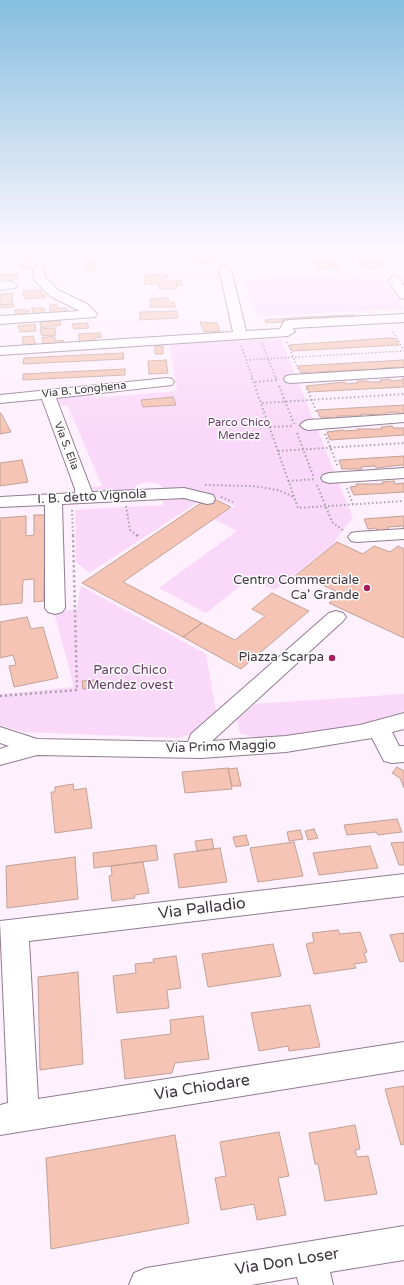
<!DOCTYPE html>
<style>
body{margin:0}
canvas{display:block;background:#fff0fe}
</style>
<canvas width="404" height="1285"></canvas>
<script>
const g = document.querySelector('canvas').getContext('2d');
g.lineJoin = 'round';
function paint(path, color) { g.fillStyle = color; g.fill(path, 'evenodd'); }
const shape = rows => new Path2D(rows.map(r => 'M' + r).join(''));
function strokePath(path, color, width, dash) { g.strokeStyle = color; g.lineWidth = width; g.lineCap = dash ? 'butt' : 'round'; g.setLineDash(dash || []); g.stroke(path); }
function label(font, color, halo, rows, align = 'center') {
  g.font = font + ' "Varela Round",sans-serif'; g.lineWidth = 3; g.setLineDash([]); g.textBaseline = 'middle'; g.strokeStyle = halo; g.fillStyle = color; for (const [text, x, y, turn = 0] of rows) {
    g.save(); g.translate(x, y); g.rotate((+turn || 0) * Math.PI / 180); g.textAlign = isNaN(turn) ? turn : align; if (halo) g.strokeText(text, 0, 0); g.fillText(text, 0, 0); g.restore();
  }
}
const green = shape([
 [172,269,218,269,219,277,173,277],
 [382,274,404,309,258,316,243,280],
 [281,339,353,518,332,545,275,590,249,579,206,613,159,588,237,531,214,519,235,506,209,495,89,573,76,562,75,510,163,505,163,499,188,497,184,487,163,489,159,484,151,482,142,483,136,486,133,490,108,492,92,489,92,487,102,486,68,406,59,405,56,402,57,398,63,395,92,391,94,398,177,391,169,343],
 [81,586,206,654,216,711,189,735,178,738,24,732,0,725,0,694,74,687,54,612,77,609],
 [404,694,404,711,361,724,326,730,258,739,240,733,237,720,255,704]
]);
const building = shape([
 [12,253,52,253,51,257,10,257,12,253],
 [215,255,216,259,211,259,211,263,194,263,194,256,215,255],
 [87,257,96,257,100,258,99,261,86,260,87,257],
 [312,260,336,260,339,261,341,267,316,269,312,260],
 [358,260,380,260,383,268,361,268,358,260],
 [32,261,31,269,20,267,22,262,32,261],
 [87,262,96,262,95,270,86,270,86,268,84,268,87,262],
 [17,274,17,279,0,279,0,275,17,274],
 [167,274,168,278,162,278,163,282,181,280,182,285,177,285,177,289,159,289,159,284,144,284,145,275,167,274],
 [41,290,42,294,45,294,45,298,25,299,24,297,23,291,41,290],
 [13,293,12,304,0,305,0,294,13,293],
 [168,298,169,302,174,302,175,307,150,307,150,299,168,298],
 [14,304,14,307,0,308,0,305,14,304],
 [57,304,57,308,66,308,67,313,50,314,50,305,57,304],
 [32,308,44,308,45,315,33,315,32,308],
 [15,310,29,310,29,316,16,316,15,310],
 [177,311,178,318,140,320,140,312,177,311],
 [354,315,356,318,309,320,307,317,354,315],
 [307,317,309,320,266,323,265,320,307,317],
 [47,321,60,321,61,325,41,328,40,322,47,321],
 [200,322,217,323,220,331,204,332,200,322],
 [87,323,89,328,74,329,72,324,87,323],
 [35,324,36,331,20,332,18,326,35,324],
 [55,328,56,335,42,336,40,329,55,328],
 [100,333,102,337,94,338,95,340,80,342,78,334,100,333],
 [33,336,36,346,24,347,22,337,33,336],
 [54,336,56,341,63,340,64,344,44,346,42,338,54,336],
 [389,338,396,339,399,345,292,351,289,345,389,338],
 [155,346,163,346,163,354,155,354,155,346],
 [123,353,124,359,23,364,24,358,123,353],
 [166,360,168,373,149,374,148,361,166,360],
 [404,360,404,368,397,369,396,367,384,368,385,369,317,372,318,373,308,374,307,372,301,373,298,366,404,360],
 [125,369,125,375,23,380,23,374,125,369],
 [404,378,404,387,309,392,306,386,345,382,346,384,358,383,357,381,368,381,369,382,381,382,380,380,390,379,391,381,403,380,402,379,404,378],
 [173,397,176,405,143,407,141,400,173,397],
 [404,405,404,413,399,414,398,412,385,413,386,415,361,414,362,416,337,416,338,418,327,418,326,417,320,417,317,410,404,405],
 [0,413,1,413,11,432,0,434,0,413],
 [392,426,393,428,404,428,404,435,330,440,327,432,344,430,345,431,358,430,357,429,382,429,381,427,392,426],
 [404,456,404,466,401,465,376,468,375,466,361,467,362,469,342,469,339,460,404,456],
 [22,460,28,482,0,486,0,463,22,460],
 [394,481,395,484,404,483,404,492,354,495,350,487,357,486,356,484,383,484,382,482,394,481],
 [210,497,231,507,123,582,202,623,183,637,82,583,210,497],
 [34,515,45,515,44,601,34,602,34,579,23,580,22,603,0,605,0,518,26,516,26,536,34,535,34,515],
 [404,516,404,528,403,526,388,527,389,530,377,531,376,528,368,529,364,519,404,516],
 [337,542,363,554,374,546,390,552,398,546,404,549,404,638,329,603,340,593,318,583,308,582,295,576,337,542],
 [272,593,309,611,241,669,183,637,202,623,235,640,265,616,252,609,272,593],
 [27,617,31,629,43,627,58,678,14,687,9,666,16,665,13,655,0,658,0,622,27,617],
 [94,680,95,688,83,689,82,681,94,680],
 [397,767,404,771,404,788,400,778,392,773,397,767],
 [228,768,232,789,185,793,182,772,228,768],
 [237,768,241,786,232,786,228,769,237,768],
 [73,784,74,790,86,788,92,828,55,833,51,792,55,792,55,787,73,784],
 [397,819,402,832,378,835,376,832,347,835,344,825,397,819],
 [314,829,318,838,308,840,305,831,314,829],
 [300,830,303,839,289,841,287,832,300,830],
 [246,835,249,845,236,847,233,837,246,835],
 [212,839,214,849,197,851,195,841,212,839],
 [294,842,303,876,258,882,250,848,294,842],
 [404,842,404,865,399,865,391,843,404,842],
 [156,845,158,860,94,868,93,853,156,845],
 [370,846,378,868,319,875,313,853,370,846],
 [220,848,227,882,179,888,174,854,220,848],
 [75,857,78,899,7,908,6,866,75,857],
 [143,862,149,893,134,895,135,898,112,901,109,876,112,875,111,866,143,862],
 [338,930,340,934,360,932,367,952,364,953,367,962,354,964,356,968,314,974,306,944,314,942,312,933,338,930],
 [404,933,404,961,400,962,390,935,404,933],
 [273,944,281,976,208,987,202,954,273,944],
 [176,956,181,988,167,990,169,1008,117,1013,113,976,136,973,135,964,154,962,153,959,176,956],
 [78,972,83,1064,40,1070,38,977,78,972],
 [310,1005,320,1047,289,1051,288,1046,259,1051,251,1013,310,1005],
 [203,1016,209,1059,175,1063,172,1073,125,1079,121,1040,171,1034,170,1020,203,1016],
 [404,1086,404,1144,401,1145,385,1089,404,1086],
 [355,1125,360,1149,355,1150,357,1157,368,1156,377,1194,325,1201,318,1164,315,1164,309,1133,355,1125],
 [279,1132,289,1176,278,1178,286,1215,257,1220,254,1204,221,1210,215,1178,226,1176,220,1142,279,1132],
 [175,1135,189,1223,51,1249,46,1158,175,1135]
]);
const pathFar2 = shape([
 [400,253,404,259],
 [393,332,404,350],
 [287,342,298,369],
 [262,343,276,379],
 [241,346,253,379],
 [246,360,404,351]
]);
const pathFar1 = shape([
 [252,378,298,508,404,501],
 [276,378,277,381],
 [255,382,278,380],
 [279,386,294,424],
 [307,388,317,413],
 [262,403,404,394],
 [270,427,294,426],
 [297,433,314,478],
 [325,434,338,467],
 [278,451,404,443],
 [288,481,316,479],
 [205,485,252,486,278,490,294,497],
 [317,485,332,522,344,531],
 [347,488,353,505],
 [221,497,233,502],
 [126,506,130,530,138,536],
 [72,510,73,536]
]);
const path = shape([
 [137,535,138,536],
 [0,696,77,690,73,535]
]);
const minor = shape([
 [39,266,43,267,45,277,58,290,87,304,97,314,95,317,0,324,0,316,80,311,50,296,35,281,33,269,39,266],
 [225,266,231,269,246,331,280,329,284,321,289,320,404,314,404,322,293,328,295,332,288,336,0,355,0,347,233,332,219,269,225,266],
 [394,276,398,277,404,286,404,299,400,298,388,280,394,276],
 [11,281,17,285,15,288,0,290,0,282,11,281],
 [404,368,404,376,291,383,286,382,284,379,286,376,291,375,404,368],
 [167,378,172,379,174,382,172,385,56,398,92,492,184,488,213,495,215,499,213,503,207,504,184,498,62,504,65,608,62,612,55,614,48,612,45,608,45,505,0,507,0,497,75,493,75,489,42,399,0,403,0,395,167,378],
 [404,414,404,422,308,430,303,428,300,425,303,422,308,420,404,414],
 [404,468,404,478,329,483,323,481,321,478,323,475,329,473,404,468],
 [404,529,404,539,357,542,351,541,348,537,351,533,357,532,404,529],
 [336,611,343,613,346,617,343,621,212,741,286,736,360,725,404,713,404,729,392,732,399,746,404,746,404,762,392,763,384,761,372,738,286,752,201,758,37,755,0,765,0,749,9,746,0,743,0,727,37,739,188,742,191,734,329,613,336,611],
 [404,874,404,896,29,941,38,1099,404,1042,404,1070,0,1135,0,1105,8,1103,0,921,404,874],
 [404,1226,404,1260,330,1272,333,1285,299,1285,297,1277,251,1285,129,1285,134,1273,146,1268,404,1226]
]);
const markers = [
 [367,588,4,"#ab1e5c"],
 [332,658,4,"#ab1e5c"]
];
const farStreetnames = [
 ["Via B. Longhena",84,390,-6],
 ["Via S. Elia",66,446,69]
];
const farParknames = [
 ["Parco Chico",239,423],
 ["Mendez",239,436]
];
const streetNames = [
 ["I. B. detto Vignola",92,497,-3],
 ["Via Primo Maggio",221,747,-2]
];
const poiNames = [
 ["Centro Commerciale",359,581],
 ["Ca' Grande",359,596],
 ["Piazza Scarpa",324,658]
];
const parkNames = [
 ["Parco Chico",130,671],
 ["Mendez ovest",130,686]
];
const nearStreetnames = [
 ["Via Palladio",202,909,-7],
 ["Via Chiodare",202,1088,-9],
 ["Via Don Loser",287,1262,-9]
];
paint(green, '#fad8f9');
paint(building, '#f5c4b4');
strokePath(building, '#c1a197', 1);
strokePath(minor, '#917c91', 2);
strokePath(pathFar2, '#aa9eaa', 1.5, [1.5, 2]);
strokePath(pathFar1, '#aa9eaa', 2, [1.5, 2.5]);
strokePath(path, '#aa9eaa', 2.5, [2, 3]);
paint(minor, '#fff');
const sky = g.createLinearGradient(0, 0, 0, 433);
sky.addColorStop(0, '#85bede');
sky.addColorStop(0.58, '#fff8ff');
sky.addColorStop(1, '#fff8ff00');
g.fillStyle = sky;
g.fillRect(0, 0, 404, 433);
for (const [x, y, r, color] of markers) { const dot = new Path2D(); dot.arc(x, y, r, 0, 2 * Math.PI); g.fillStyle = color; g.fill(dot); strokePath(dot, '#fff', 1.5); }
label('11px', '#3e353e', '#fff', farStreetnames);
label('11px', '#663966', '#fff', farParknames);
label('13px', '#3e353e', '#fff', streetNames);
label('13px', '#3e353e', '#fff', poiNames, 'right');
label('13px', '#663966', '#fff', parkNames);
label('16px', '#3e353e', '#fff', nearStreetnames);
</script>
